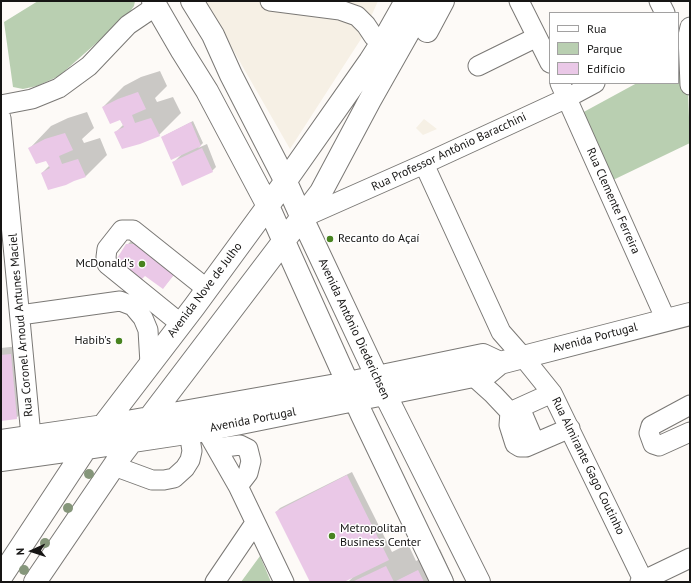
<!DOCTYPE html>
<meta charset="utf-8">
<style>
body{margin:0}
#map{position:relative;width:691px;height:583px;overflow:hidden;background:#fdfaf7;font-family:"PT Sans",sans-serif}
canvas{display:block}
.frame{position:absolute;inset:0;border:2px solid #161514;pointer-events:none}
.legend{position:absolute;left:549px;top:12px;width:130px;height:72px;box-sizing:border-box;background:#fff;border:1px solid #a2a1a1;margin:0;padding:5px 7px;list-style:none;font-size:12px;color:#161514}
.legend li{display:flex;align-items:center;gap:8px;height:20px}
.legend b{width:20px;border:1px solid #a2a1a1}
.north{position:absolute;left:12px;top:531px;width:40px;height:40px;-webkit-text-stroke:3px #fff;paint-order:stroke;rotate:267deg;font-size:11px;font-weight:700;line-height:16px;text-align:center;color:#161514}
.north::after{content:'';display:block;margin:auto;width:14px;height:18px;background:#161514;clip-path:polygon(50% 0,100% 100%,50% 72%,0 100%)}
</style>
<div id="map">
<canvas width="691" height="583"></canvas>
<div class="frame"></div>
<ul class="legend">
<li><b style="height:5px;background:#fff"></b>Rua</li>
<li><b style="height:11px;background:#b9cfb1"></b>Parque</li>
<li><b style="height:11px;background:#eac8e7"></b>Edifício</li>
</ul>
<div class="north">N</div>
</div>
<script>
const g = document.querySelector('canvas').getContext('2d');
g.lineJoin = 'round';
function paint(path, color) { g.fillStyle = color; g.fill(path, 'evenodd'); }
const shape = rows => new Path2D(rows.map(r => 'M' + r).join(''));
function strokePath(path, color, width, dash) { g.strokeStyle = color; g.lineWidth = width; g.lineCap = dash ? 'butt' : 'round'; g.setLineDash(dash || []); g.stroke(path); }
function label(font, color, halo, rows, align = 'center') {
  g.font = font + ' "PT Sans",sans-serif'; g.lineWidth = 3; g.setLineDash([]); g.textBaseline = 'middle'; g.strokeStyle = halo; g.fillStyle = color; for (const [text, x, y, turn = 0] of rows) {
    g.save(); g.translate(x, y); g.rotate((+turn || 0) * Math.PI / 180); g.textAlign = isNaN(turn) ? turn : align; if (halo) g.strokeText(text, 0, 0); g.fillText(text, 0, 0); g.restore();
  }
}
const built = shape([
 [205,1,378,1,361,39,290,149],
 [424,119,437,129,423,135,416,128]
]);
const green = shape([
 [38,1,135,1,134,6,127,16,59,76,37,86,23,89,13,87,4,22],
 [680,59,687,66,690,143,613,180,580,114,637,83,678,83,678,60],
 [260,556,271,582,241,582]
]);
const shadow = shape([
 [160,71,167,86,155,98,157,102,173,97,181,113,159,135,115,133,123,125,120,119,103,107,124,86,141,77],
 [87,112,94,128,82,139,84,143,100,138,107,155,86,176,42,173,50,165,47,159,30,148,51,126,68,118],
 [193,121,203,143,198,148,207,144,216,167,212,171,173,163,181,155,162,137],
 [134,238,182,265,163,288,127,245],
 [19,346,25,410,16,418,1,420,1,348],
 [352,472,392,552,408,544,416,561,440,549,455,582,348,582,353,577,342,582,311,582,276,512,280,508]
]);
const building = shape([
 [138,92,146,109,132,115,135,123,151,118,160,136,140,144,122,149,114,132,124,127,120,120,110,124,102,107,118,99],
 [191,122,201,146,171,160,161,137],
 [65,133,73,150,59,156,62,164,78,159,86,177,74,181,66,185,48,190,41,173,50,168,46,161,36,164,28,148,45,139],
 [202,148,213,172,182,186,172,162],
 [126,244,134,244,176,272,163,289,145,276,141,280,116,260],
 [11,354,17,419,1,421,1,355],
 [347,475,389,560,344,582,310,582,275,512],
 [386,566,394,582,418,570,424,582,352,582]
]);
const minor = shape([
 [270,1,340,10,357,16,366,25,374,37],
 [519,1,550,63],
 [659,1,665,13],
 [690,27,688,36,690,85],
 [478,66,537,37],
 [560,83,666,320],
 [1,105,32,99,59,88,89,66,128,25,156,6],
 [1,118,31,436],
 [424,164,501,332,523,357,552,393,644,582],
 [302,218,424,164,567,98,595,83],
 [20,315,120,301,133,306,143,318,148,330,150,364],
 [181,324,107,264,106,257,107,249,122,230,133,230,207,289],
 [473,376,493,394,510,412],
 [552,393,510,412,509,425,515,444,520,447,526,447,570,428],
 [690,405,651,426,649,433,653,444,659,446,690,432],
 [520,408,535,443],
 [206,430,238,486,284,582],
 [217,448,240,445,248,449,251,461,248,473,238,486],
 [114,466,152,480,164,480,174,478,185,468,190,460,192,451,189,432],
 [215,582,255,523],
 [640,582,690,558]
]);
const major = shape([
 [153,1,182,51,207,91,268,206,362,415,442,582],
 [192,1,213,35,231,75,285,180,302,218,385,394,479,582],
 [427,31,443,1],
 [1,441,104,426,348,383,483,355,500,363],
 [1,460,86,448,206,430,488,373,500,363,690,314],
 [1,577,86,448,194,307,268,206,370,61,388,33,406,1],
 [35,582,122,454,321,192,370,100,426,1]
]);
const trees = [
 [89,474],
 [68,508],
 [45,543],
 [24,570]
];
const markers = [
 [330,239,4,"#48831f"],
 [142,264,4,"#48831f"],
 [119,341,4,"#48831f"],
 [332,536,4,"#48831f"]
];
const streetNames = [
 ["Rua Professor Antônio Baracchini",449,152,-25],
 ["Rua Clemente Ferreira",613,201,66],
 ["Avenida Nove de Julho",205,290,-53],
 ["Rua Coronel Arnoud Antunes Maciel",21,325,-95],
 ["Avenida Antônio Diederichsen",354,329,65],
 ["Avenida Portugal",595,338,-15],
 ["Avenida Portugal",253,420,-11],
 ["Rua Almirante Gago Coutinho",588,466,64]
];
const poiNames = [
 ["Recanto do Açaí",338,239],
 ["McDonald's",134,264,"right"],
 ["Habib's",111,341,"right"],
 ["Metropolitan",340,529],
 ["Business Center",340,543]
];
paint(built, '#f6f0e5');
paint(green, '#b9cfb1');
paint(shadow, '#0003');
paint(building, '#eac8e7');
strokePath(minor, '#7a7875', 21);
strokePath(major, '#7a7875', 24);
strokePath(minor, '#fff', 19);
strokePath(major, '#fff', 22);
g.fillStyle = '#85967a';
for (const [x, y] of trees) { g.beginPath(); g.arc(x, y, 5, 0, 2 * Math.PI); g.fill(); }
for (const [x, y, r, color] of markers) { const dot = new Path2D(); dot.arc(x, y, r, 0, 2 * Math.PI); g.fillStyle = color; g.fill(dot); strokePath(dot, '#fff', 1.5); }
label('12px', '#161514', '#fff', streetNames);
label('12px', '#161514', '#fff', poiNames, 'left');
</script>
